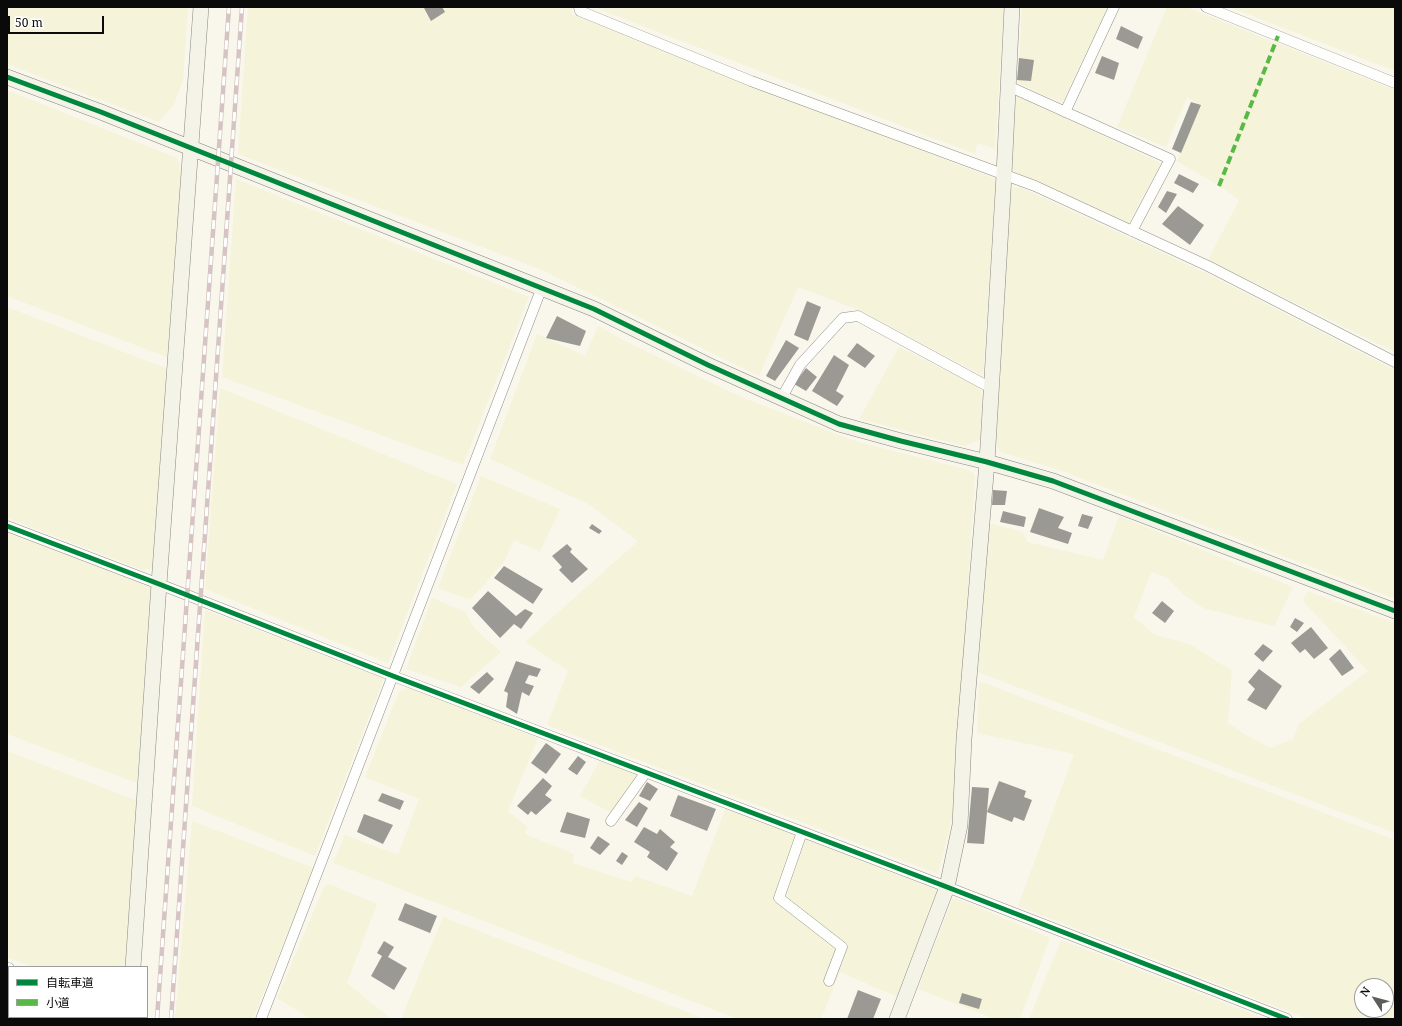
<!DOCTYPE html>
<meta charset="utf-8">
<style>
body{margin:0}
#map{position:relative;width:1402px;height:1026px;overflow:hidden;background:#f9f7ec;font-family:"Noto Serif","Noto Sans JP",serif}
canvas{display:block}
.frame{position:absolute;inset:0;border:8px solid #0a0a0a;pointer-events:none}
.legend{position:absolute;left:8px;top:966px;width:140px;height:52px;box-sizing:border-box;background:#fff;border:1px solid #9d9d9d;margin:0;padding:5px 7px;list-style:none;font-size:12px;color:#0a0a0a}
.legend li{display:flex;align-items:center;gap:8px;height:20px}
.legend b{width:20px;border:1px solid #9d9d9d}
.north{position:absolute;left:1354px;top:978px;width:40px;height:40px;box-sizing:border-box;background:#fff;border:1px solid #9d9d9d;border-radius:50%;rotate:306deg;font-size:11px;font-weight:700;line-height:16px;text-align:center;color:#0a0a0a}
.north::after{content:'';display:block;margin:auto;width:14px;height:18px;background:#5e5d59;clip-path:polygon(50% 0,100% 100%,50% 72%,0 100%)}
.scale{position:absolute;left:8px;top:16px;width:96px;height:18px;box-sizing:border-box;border:2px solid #0a0a0a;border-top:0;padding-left:5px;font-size:12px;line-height:14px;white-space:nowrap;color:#0a0a0a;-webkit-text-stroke:3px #fff;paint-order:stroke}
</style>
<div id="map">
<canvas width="1402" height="1026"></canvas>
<div class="frame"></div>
<ul class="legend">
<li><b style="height:5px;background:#00873e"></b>自転車道</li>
<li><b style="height:5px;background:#58b947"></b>小道</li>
</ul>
<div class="north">N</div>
<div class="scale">50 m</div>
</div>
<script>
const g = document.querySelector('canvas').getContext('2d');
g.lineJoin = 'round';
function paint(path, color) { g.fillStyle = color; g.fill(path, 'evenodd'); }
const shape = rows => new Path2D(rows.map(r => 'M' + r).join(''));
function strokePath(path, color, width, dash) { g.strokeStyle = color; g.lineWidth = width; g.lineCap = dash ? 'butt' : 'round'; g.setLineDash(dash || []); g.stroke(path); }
const farmland = shape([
 [7,7,188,7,183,80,174,104,159,122,7,64],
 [248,7,573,7,571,14,996,179,983,376,859,310,798,287,759,376,542,270,238,154],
 [593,7,1004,7,995,149,977,143,975,154],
 [1022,7,1108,7,1062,103,1018,83],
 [1167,7,1186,7,1395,90,1395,352,1208,260,1239,200,1226,190,1177,161,1200,105,1187,97,1166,147,1117,127],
 [1229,7,1395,7,1395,71],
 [7,90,177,158,183,178,169,358,7,296],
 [1016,95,1161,163,1128,224,1011,171],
 [236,179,529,297,463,465,222,377],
 [1020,187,1210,275,1395,370,1395,599,1065,472,1001,452,995,444,1010,189],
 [7,307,168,369,156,568,143,570,7,518],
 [598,326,625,341,741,397,855,441,969,470,975,475,954,810,938,874,547,725,568,671,525,642,638,541,590,505,490,459,537,334,585,356],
 [899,347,979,387,983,396,982,439,964,446,859,419],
 [220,388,457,484,388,663,205,589],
 [481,476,560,509,540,552,514,540,504,562,470,600,438,588],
 [1119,516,1293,587,1274,626,1203,608,1184,595,1166,577,1151,572,1134,617,1155,635,1190,644,1232,671,1228,723,1246,735,1271,748,1293,739,1299,724,1368,671,1303,601,1307,591,1395,623,1395,833,978,672,989,523,1023,532,1027,542,1103,560],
 [7,531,153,587,137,783,7,734],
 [432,598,465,612,475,629,501,652,461,687,406,669],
 [205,610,384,678,315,856,192,806],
 [979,681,1395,840,1395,1019,1308,1019,1018,906,1074,754,977,733],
 [1362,986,1386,986,1386,1010,1362,1010],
 [409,687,538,738,508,811,527,827,525,834,574,854,573,863,631,882,635,876,692,896,726,807,939,891,900,998,840,972,821,1019,738,1019,333,863,345,835,398,855,419,799,365,777,399,692],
 [7,751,138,801,125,967,32,967,7,957],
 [600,760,643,776,617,816,580,796],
 [192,821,314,868,253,1019,175,1019],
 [330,884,377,904,347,983,391,1019,311,1019,277,998,324,887],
 [956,898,1050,938,1020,1019,995,1019,918,989,952,899],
 [443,917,705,1019,401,1019],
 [1061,940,1266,1019,1029,1019],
 [7,973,9,974,9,1017,122,1017,123,1019,7,1019]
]);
const building = shape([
 [426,7,442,7,445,12,431,21,424,8],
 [1121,26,1143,37,1138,49,1116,39],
 [1102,56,1119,63,1114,80,1095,73],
 [1019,58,1034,60,1031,81,1017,80],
 [1191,102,1201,105,1181,153,1172,149],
 [1179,174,1199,184,1193,193,1174,183],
 [1167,191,1177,194,1166,213,1158,207],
 [1178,206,1204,225,1190,245,1162,224],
 [807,301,821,307,808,341,794,335],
 [557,316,586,331,580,346,546,338],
 [786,340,799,348,775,381,766,376],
 [857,343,875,356,865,368,847,356],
 [834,355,849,365,836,391,844,396,837,406,812,391],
 [806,368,817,377,806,391,794,384],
 [993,490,1007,491,1005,505,992,505],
 [1039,508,1064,517,1058,528,1072,533,1068,544,1030,532],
 [1003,511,1026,517,1024,527,1000,522],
 [1082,514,1093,517,1088,529,1078,526],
 [592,524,602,531,599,534,589,528],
 [567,544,572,549,570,552,588,569,572,583,559,570,562,567,552,556],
 [504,566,543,589,533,604,494,578],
 [488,591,516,616,525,609,533,613,521,629,514,624,500,638,472,608],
 [1162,601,1174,611,1165,623,1152,613],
 [1295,618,1304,623,1297,632,1290,627],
 [1311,627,1328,648,1314,659,1305,649,1300,653,1291,643],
 [1263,644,1273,651,1263,662,1254,654],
 [1340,649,1354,668,1342,676,1329,659],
 [516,661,541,669,537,677,529,675,525,683,534,686,529,696,522,692,517,714,506,707,508,693,504,691],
 [1259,669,1282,686,1266,710,1247,700,1255,689,1248,682],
 [487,672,494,679,479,694,470,687],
 [546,743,561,754,546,774,531,763],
 [578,756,586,762,577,775,568,769],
 [543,778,552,786,545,795,552,800,536,815,531,811,528,815,517,806],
 [999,781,1026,791,1024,797,1032,800,1024,821,1014,817,1012,822,987,812,984,844,967,843,972,787,989,788,987,812],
 [647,782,658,789,650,801,639,796],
 [382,793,404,801,400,810,378,801],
 [678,795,716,809,707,831,670,816],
 [639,802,648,808,637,827,625,820],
 [567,812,590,819,585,838,560,832],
 [364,814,393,825,383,844,357,832],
 [644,827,657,834,660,829,675,842,670,847,678,853,667,871,647,857,650,852,634,842],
 [598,836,610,844,600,855,590,848],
 [622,852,628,856,622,865,616,861],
 [405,903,437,916,430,933,398,920],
 [384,941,394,947,388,957,407,968,394,990,371,976,382,956,377,953],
 [858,990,881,999,873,1019,847,1019],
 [962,993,982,999,979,1009,959,1003]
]);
const street = shape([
 [579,7,580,11,751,81,1035,186,1208,266,1395,362],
 [1206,7,1395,83],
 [1008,86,1170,159,1132,231],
 [1065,112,1114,7],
 [781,399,800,365,843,318,858,316,991,388],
 [7,526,159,584,393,676,947,887,1287,1019],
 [611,821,646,772],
 [802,832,779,898,842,947,829,981],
 [7,968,9,968],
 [136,1017,141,1019],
 [261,1019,542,287]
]);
const secondary = shape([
 [7,77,101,112,594,309,708,365,839,424,901,441,987,462,1053,481,1395,611],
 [133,967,159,584,201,7],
 [129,1019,129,1017],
 [897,1019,947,887,960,825,964,739,987,462,1004,175,1012,7]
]);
const rail = shape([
 [157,1019,229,7],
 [171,1019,242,7]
]);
const quiet = shape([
 [1219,186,1278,36]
]);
const cycleway = shape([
 [7,77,101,112,594,309,708,365,839,424,901,441,987,462,1053,481,1395,611],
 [7,526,159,584,393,676,947,887,1287,1019]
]);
paint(farmland, '#f5f3d9');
paint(building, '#9b9993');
strokePath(street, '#92918c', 11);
strokePath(secondary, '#888782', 16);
strokePath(street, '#fefefc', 10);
strokePath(secondary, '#f4f3e7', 15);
strokePath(rail, '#d5c4c2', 4.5);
strokePath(rail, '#fff', 3, [9]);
strokePath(quiet, '#58b947', 4, [8, 4]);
strokePath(cycleway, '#00873e', 5);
</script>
